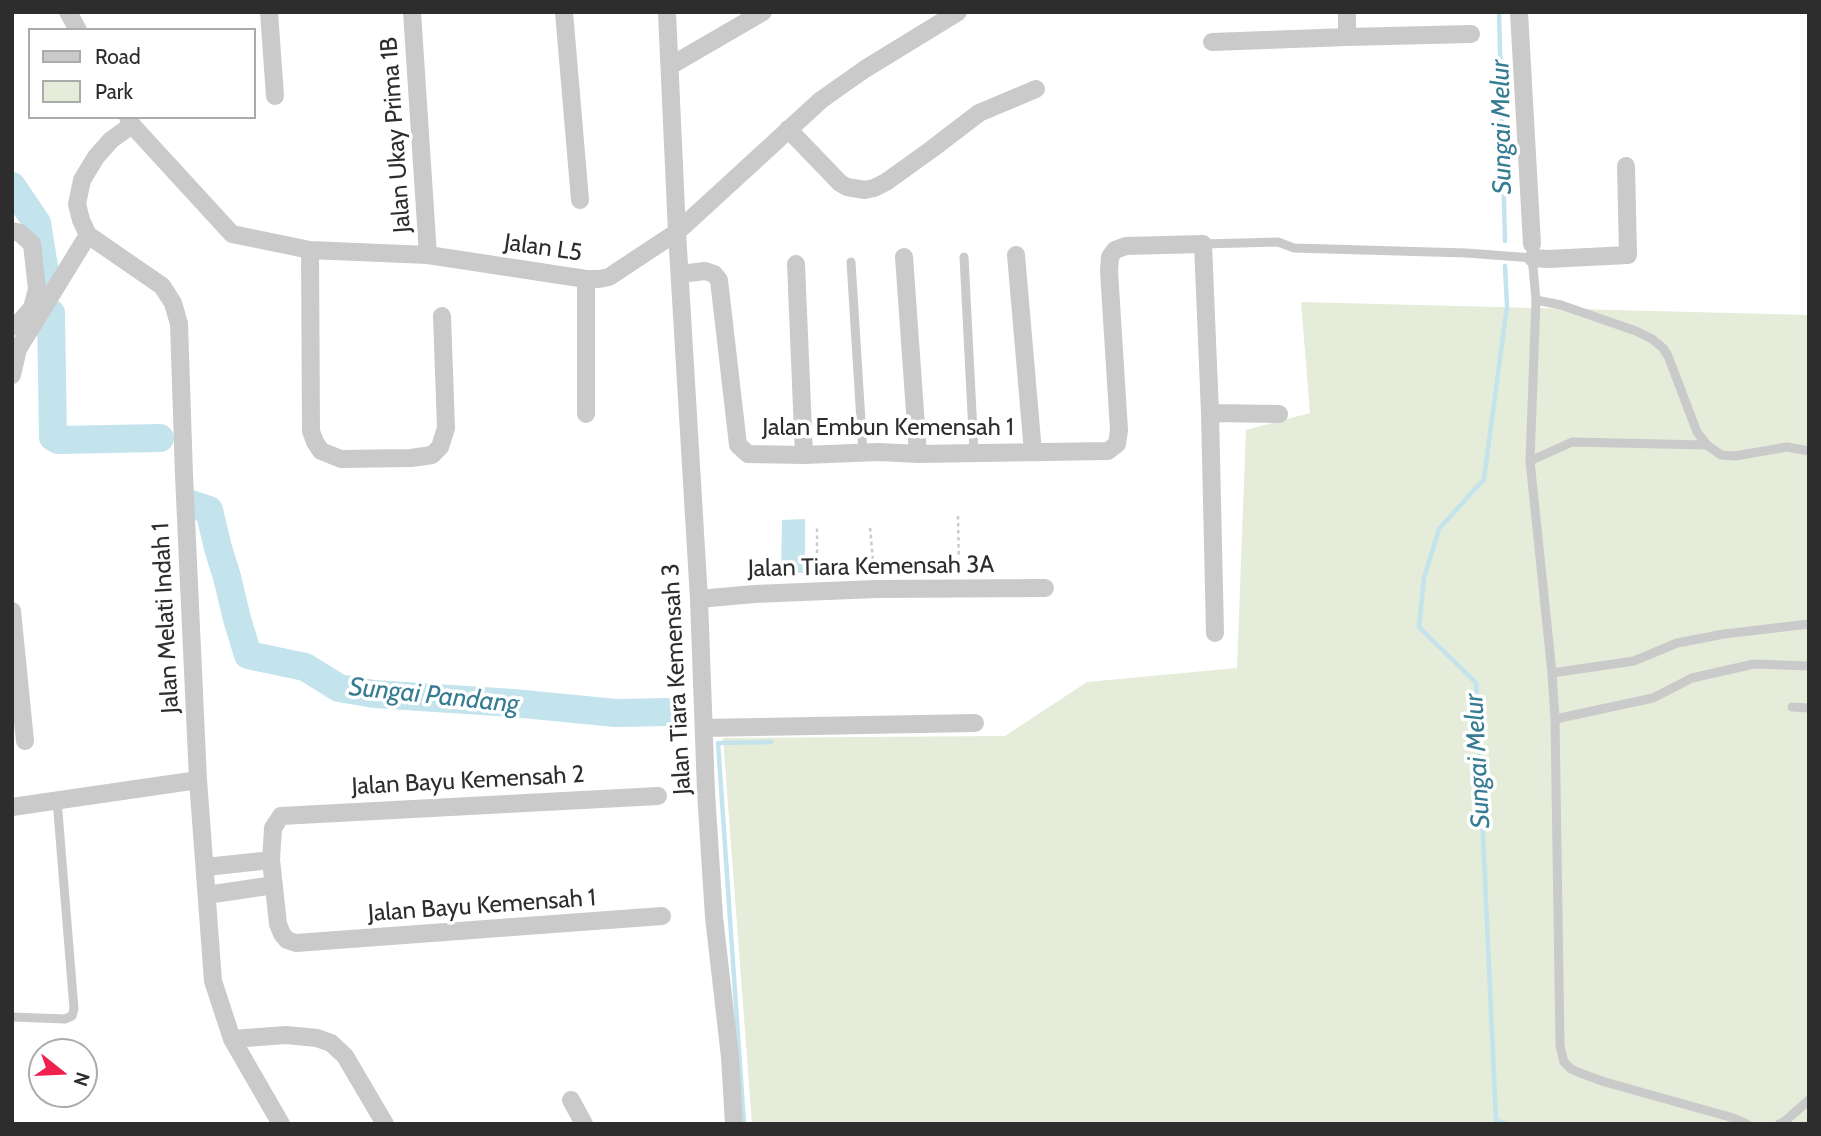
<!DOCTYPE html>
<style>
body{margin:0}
#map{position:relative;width:1821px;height:1136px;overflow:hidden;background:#fff;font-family:Cabin,sans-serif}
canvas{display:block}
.frame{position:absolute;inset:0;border:14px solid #2d2d2d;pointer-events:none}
.legend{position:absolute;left:28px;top:28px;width:228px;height:91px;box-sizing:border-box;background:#fff;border:2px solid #ababab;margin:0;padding:9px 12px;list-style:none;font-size:21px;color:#2d2d2d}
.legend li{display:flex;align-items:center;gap:14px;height:35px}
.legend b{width:35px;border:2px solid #ababab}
.north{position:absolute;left:28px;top:1038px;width:70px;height:70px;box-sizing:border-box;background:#fff;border:2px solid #ababab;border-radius:50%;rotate:108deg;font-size:19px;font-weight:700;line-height:28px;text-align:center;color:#2d2d2d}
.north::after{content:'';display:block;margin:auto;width:24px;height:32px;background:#f1214d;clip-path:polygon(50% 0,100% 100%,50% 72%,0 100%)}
</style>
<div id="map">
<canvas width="1821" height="1136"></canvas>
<div class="frame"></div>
<ul class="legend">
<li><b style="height:9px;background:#cacaca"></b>Road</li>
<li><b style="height:19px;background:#e5ecd9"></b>Park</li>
</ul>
<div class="north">N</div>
</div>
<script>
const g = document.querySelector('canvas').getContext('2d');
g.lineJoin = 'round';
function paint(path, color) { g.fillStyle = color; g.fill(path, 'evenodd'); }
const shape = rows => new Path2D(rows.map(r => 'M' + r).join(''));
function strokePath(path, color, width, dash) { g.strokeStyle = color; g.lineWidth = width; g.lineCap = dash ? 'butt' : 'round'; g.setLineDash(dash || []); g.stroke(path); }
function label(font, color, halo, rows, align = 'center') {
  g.font = font + ' Cabin,sans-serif'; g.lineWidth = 7; g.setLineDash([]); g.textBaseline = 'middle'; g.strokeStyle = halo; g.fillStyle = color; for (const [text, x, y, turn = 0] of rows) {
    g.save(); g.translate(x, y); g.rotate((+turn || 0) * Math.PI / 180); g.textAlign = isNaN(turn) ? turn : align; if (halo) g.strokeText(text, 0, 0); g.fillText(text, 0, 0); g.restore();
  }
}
const green = shape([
 [1301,302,1809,315,1809,1124,752,1124,723,738,1005,736,1087,682,1237,668,1246,430,1310,413]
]);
const water = shape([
 [805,519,805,573,781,573,782,520]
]);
const stream = shape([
 [1499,12,1505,241],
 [1505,266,1507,306,1484,479,1439,529,1424,578,1419,627,1476,683,1496,1120,1507,1124],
 [744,1124,718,743,771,742]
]);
const river = shape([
 [12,186,37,223,46,279],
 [51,313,53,437,58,440,160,438],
 [191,504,209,510,218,548,227,577,237,619,248,655,305,667,339,688,374,694,513,703,616,713,670,712]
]);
const path = shape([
 [958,516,959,572],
 [870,528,874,572],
 [817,574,817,527]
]);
const service = shape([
 [1203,244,1278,242,1294,248,1466,253,1533,258],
 [1532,256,1536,300,1530,461,1552,673,1555,719,1560,1046,1564,1062,1571,1069,1580,1073,1605,1082,1730,1117,1747,1124],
 [964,257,974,452],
 [851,262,863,453],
 [1536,300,1561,305,1636,331,1652,339,1663,348,1668,356,1697,432,1707,445,1721,455,1735,456,1787,447,1809,451],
 [1530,461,1572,442,1707,445],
 [1552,673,1634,661,1677,643,1724,634,1809,624],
 [1792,707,1809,708],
 [1555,719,1653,698,1692,678,1754,664,1809,666],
 [12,1017,65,1019,72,1016,74,1009,57,800],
 [1779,1124,1784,1122,1809,1100]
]);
const minor = shape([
 [68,12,78,30],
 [269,12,275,96],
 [412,12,428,255],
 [564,12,580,200],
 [667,12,677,232,699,599,706,792,714,917,730,1057,734,1124],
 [1347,12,1347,37],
 [1519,12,1532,244],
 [1212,42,1347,37,1471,34],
 [670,66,763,12],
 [128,117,132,125,232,234,310,250,428,255,586,279,599,279,609,277,677,232,821,100,865,69,958,12],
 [788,129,840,183,847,187,865,190,874,188,886,182,932,149,979,113,1036,89],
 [12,231,20,233,32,244,37,289,32,308,18,324,12,327],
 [88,235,162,286,173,303,179,324,184,475,198,780,213,981,232,1039,281,1124],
 [88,235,81,220,77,204,82,180,96,157,111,140,132,125],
 [310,250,311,431,315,442,321,451,341,459,411,458,432,455,440,447,446,428,442,316],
 [1016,255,1033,452],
 [904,257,918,454],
 [1533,258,1548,259,1628,255,1626,166],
 [796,264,804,455],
 [680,274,705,271,714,274,719,280,738,445,748,454,804,455,879,452,918,454,1108,451,1117,444,1119,430,1109,271,1110,257,1115,250,1126,246,1203,244,1210,413,1215,633],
 [586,279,586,414],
 [12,375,18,349,88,235],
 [1210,413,1279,414],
 [699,599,754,594,876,589,1045,588],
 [12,611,25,741],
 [704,728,975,723],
 [658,796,281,816,273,828,271,860,278,924,282,934,287,940,296,943,662,916],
 [12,807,198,780],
 [206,867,271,860],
 [207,895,274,885],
 [232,1039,286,1035,317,1038,331,1043,345,1056,385,1124],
 [571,1100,584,1124]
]);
const streetNames = [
 ["Jalan Ukay Prima 1B",396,135,-94],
 ["Jalan L5",543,248,8],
 ["Jalan Embun Kemensah 1",888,428],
 ["Jalan Tiara Kemensah 3A",871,567,-1],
 ["Jalan Melati Indah 1",166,618,-93],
 ["Jalan Tiara Kemensah 3",677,679,-93],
 ["Jalan Bayu Kemensah 2",468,781,-3],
 ["Jalan Bayu Kemensah 1",482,906,-4]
];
const waterNames = [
 ["Sungai Melur",1502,127,-91],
 ["Sungai Pandang",434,696,6],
 ["Sungai Melur",1478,761,-93]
];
paint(green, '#e5ecd9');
paint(water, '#c3e3ed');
strokePath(stream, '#c3e3ed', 4.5);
strokePath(river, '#c3e3ed', 28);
strokePath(path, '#cacaca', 2.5, [3.5, 3.5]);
strokePath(service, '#cacaca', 9);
strokePath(minor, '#cacaca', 18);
label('24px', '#2d2d2d', '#fff', streetNames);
label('italic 26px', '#367c93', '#fff', waterNames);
</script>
